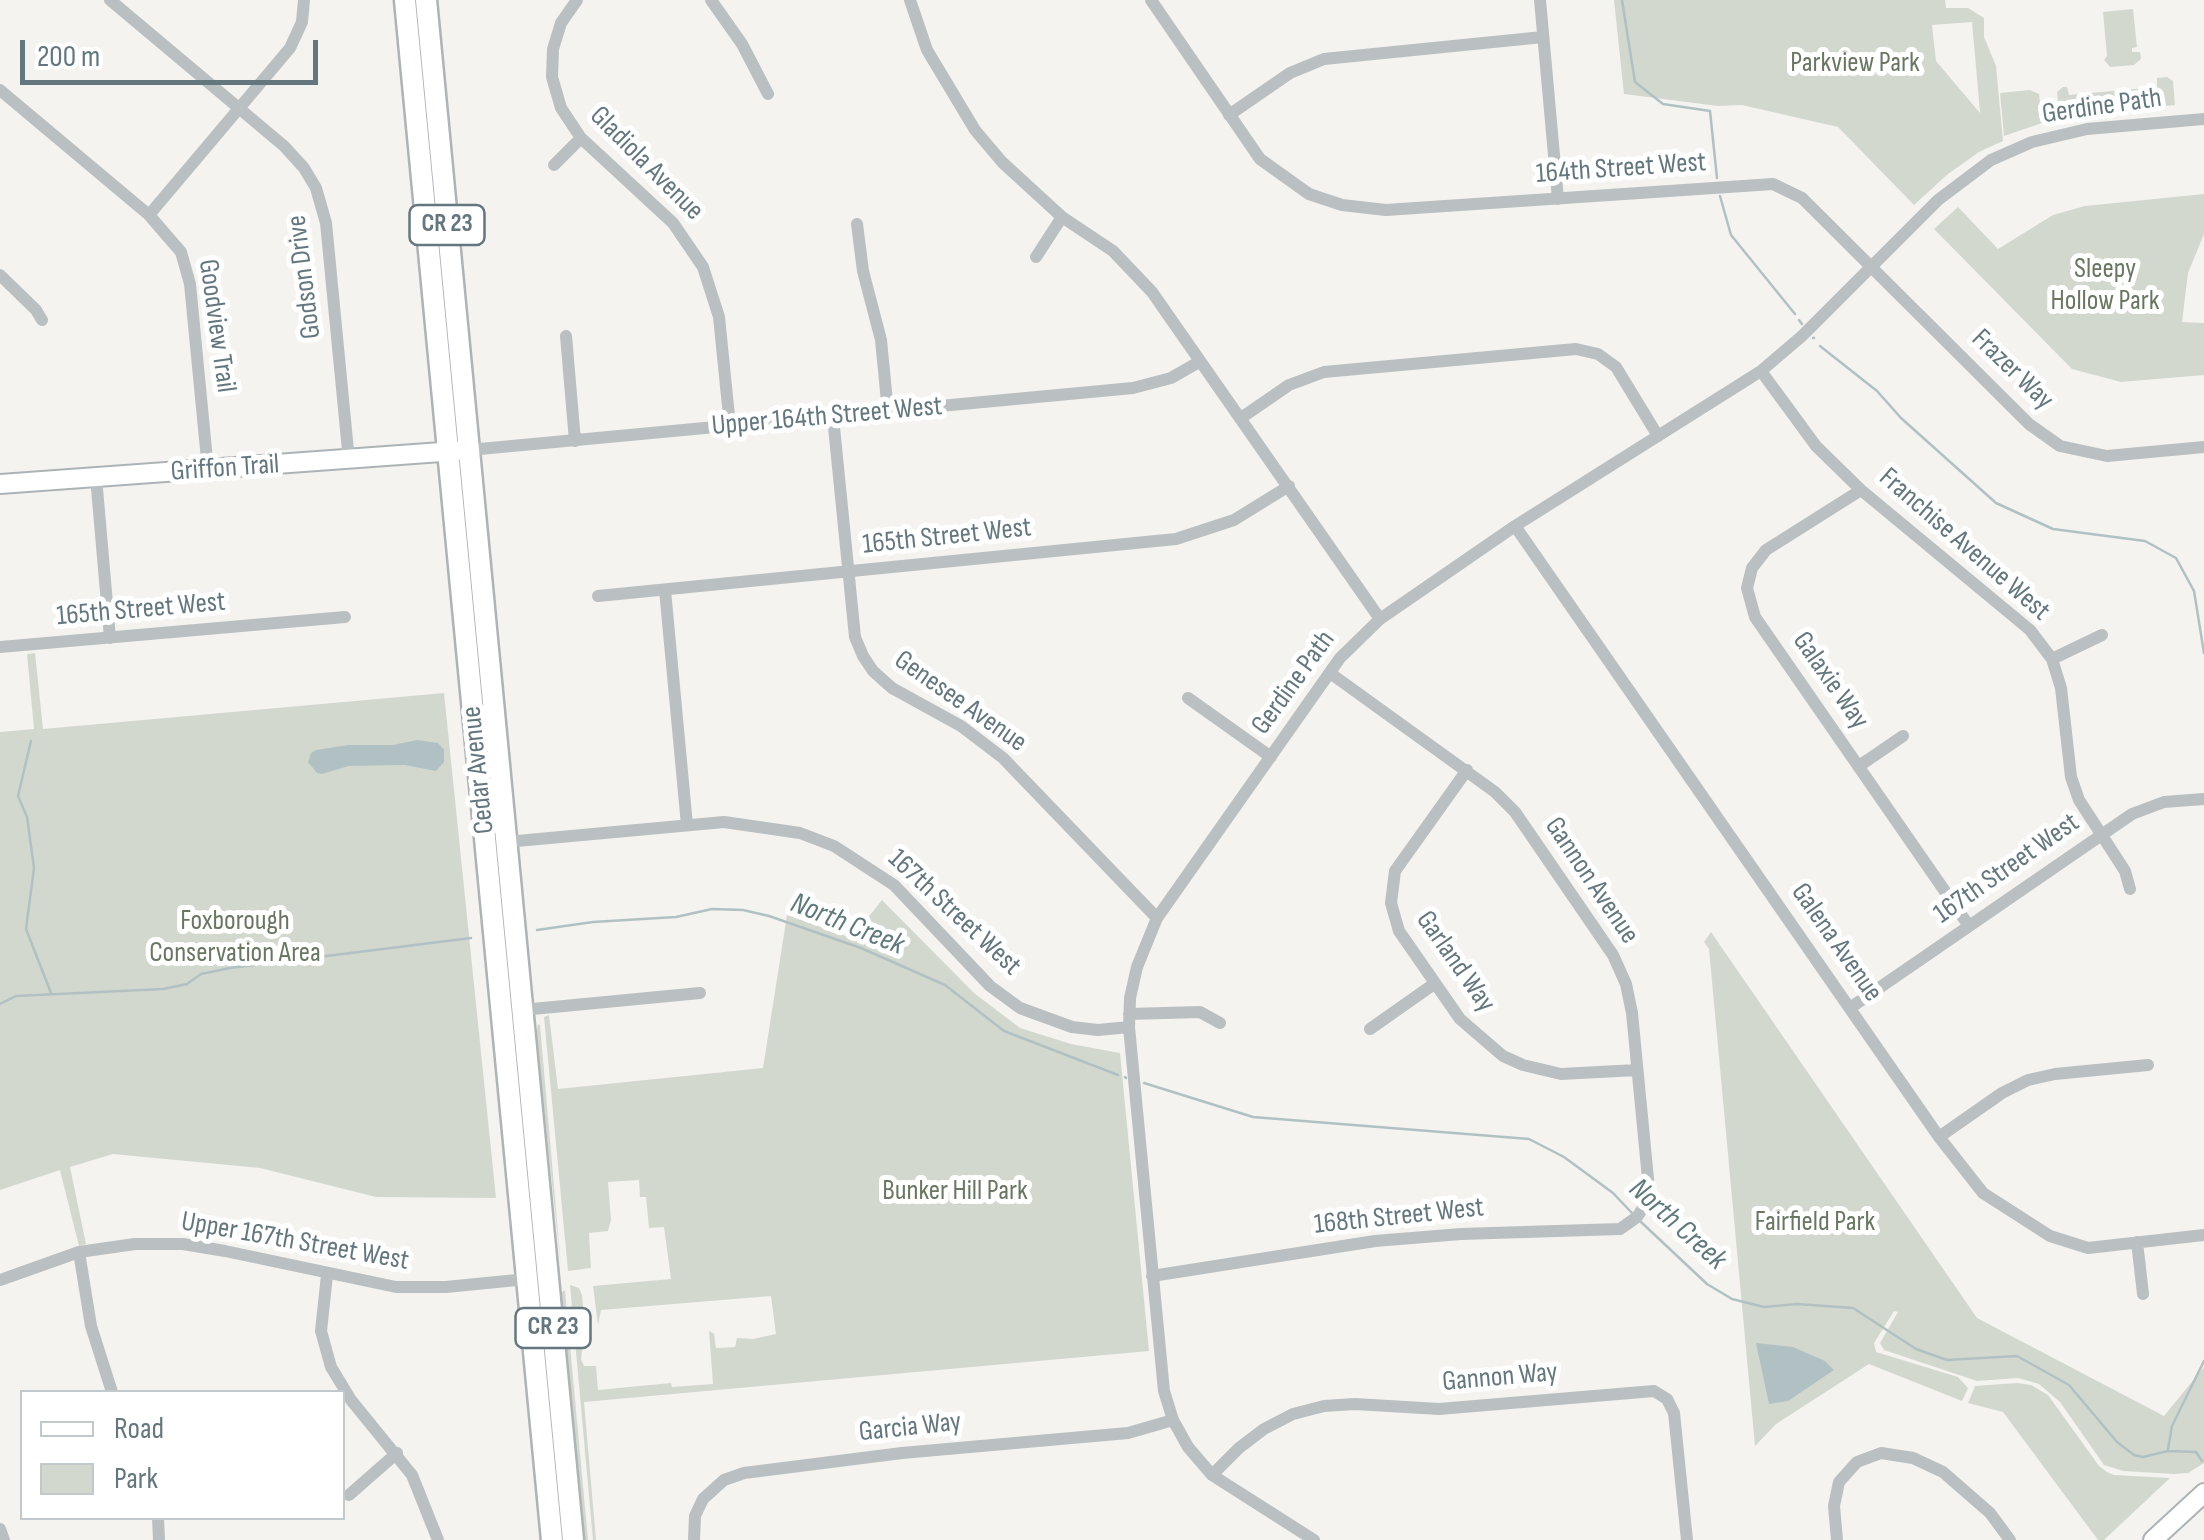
<!DOCTYPE html>
<style>
body{margin:0}
#map{position:relative;width:2204px;height:1540px;overflow:hidden;background:#f4f3ef;font-family:"Sofia Sans Condensed",sans-serif}
canvas{display:block}
.legend{position:absolute;left:20px;top:1390px;width:325px;height:130px;box-sizing:border-box;background:#fff;border:2px solid #c1c9cc;margin:0;padding:12px 18px;list-style:none;font-size:30px;color:#64777f}
.legend li{display:flex;align-items:center;gap:20px;height:50px}
.legend b{width:50px;border:2px solid #c1c9cc}
.scale{position:absolute;left:20px;top:40px;width:298px;height:45px;box-sizing:border-box;border:5px solid #64777f;border-top:0;padding-left:12px;font-size:30px;line-height:35px;white-space:nowrap;color:#64777f;-webkit-text-stroke:8px #fff;paint-order:stroke}
</style>
<div id="map">
<canvas width="2204" height="1540"></canvas>
<ul class="legend">
<li><b style="height:12px;background:#fff"></b>Road</li>
<li><b style="height:28px;background:#d3d8cf"></b>Park</li>
</ul>
<div class="scale">200 m</div>
</div>
<script>
const g = document.querySelector('canvas').getContext('2d');
g.lineJoin = 'round';
function paint(path, color) { g.fillStyle = color; g.fill(path, 'evenodd'); }
const shape = rows => new Path2D(rows.map(r => 'M' + r).join(''));
function strokePath(path, color, width, dash) { g.strokeStyle = color; g.lineWidth = width; g.lineCap = dash ? 'butt' : 'round'; g.setLineDash(dash || []); g.stroke(path); }
function label(font, color, halo, rows, align = 'center') {
  g.font = font + ' "Sofia Sans Condensed",sans-serif'; g.lineWidth = 10; g.setLineDash([]); g.textBaseline = 'middle'; g.strokeStyle = halo; g.fillStyle = color; for (const [text, x, y, turn = 0] of rows) {
    g.save(); g.translate(x, y); g.rotate((+turn || 0) * Math.PI / 180); g.textAlign = isNaN(turn) ? turn : align; if (halo) g.strokeText(text, 0, 0); g.fillText(text, 0, 0); g.restore();
  }
}
const green = shape([
 [1614,0,1945,0,1946,8,1968,8,1984,18,1984,37,1996,66,2003,141,1979,152,1948,174,1914,205,1838,127,1742,105,1718,106,1624,94],
 [1972,22,1980,112,1980,113,1936,61,1932,25],
 [2133,9,2137,47,2132,48,2132,52,2140,52,2141,59,2134,65,2110,67,2104,60,2107,56,2103,12],
 [2167,77,2173,81,2175,105,2060,117,2057,92,2063,87,2067,87,2069,95,2157,87,2157,78],
 [2030,90,2039,94,2042,123,2004,136,2000,93],
 [2204,194,2204,234,2188,273,2182,322,2204,323,2204,375,2121,382,2072,369,1934,229,1958,207,1998,249,2053,215,2085,206],
 [35,653,43,729,444,693,496,1198,376,1197,260,1168,113,1154,70,1167,86,1244,79,1246,60,1170,0,1190,0,732,34,729,27,654],
 [882,900,974,993,1020,1028,1071,1044,1120,1053,1149,1351,584,1402,596,1540,593,1540,570,1285,579,1288,582,1295,585,1328,581,1359,584,1366,596,1366,598,1390,671,1383,672,1387,713,1384,709,1331,714,1334,716,1348,735,1347,737,1338,753,1339,776,1334,771,1296,601,1310,598,1325,593,1286,671,1279,664,1227,649,1228,646,1197,640,1197,639,1180,608,1182,611,1220,608,1231,589,1233,591,1268,568,1271,544,1017,549,1015,558,1089,763,1068,787,915,852,938],
 [1711,932,1977,1318,2164,1416,2204,1367,2204,1463,2188,1473,2174,1474,2123,1471,2104,1465,2060,1402,2039,1384,2018,1378,1977,1381,1884,1350,1880,1343,1898,1312,1894,1311,1874,1343,1876,1352,1958,1377,1968,1388,1962,1401,1869,1364,1776,1424,1755,1446,1709,949,1704,942],
 [538,1024,540,1025,561,1267,536,1034],
 [564,1290,565,1291,588,1540,585,1540,576,1447,561,1294],
 [2017,1383,2031,1385,2048,1395,2099,1466,2107,1472,2114,1475,2170,1478,2104,1540,2098,1540,2003,1412,1968,1403,1975,1386]
]);
const water = shape([
 [417,740,438,743,444,750,444,762,436,771,405,765,349,766,322,774,317,773,308,762,311,753,316,750,348,745,393,745],
 [1756,1343,1793,1347,1825,1361,1834,1370,1788,1401,1769,1404]
]);
const stream = shape([
 [1622,0,1635,82,1663,104,1710,111,1717,178],
 [1720,196,1731,235,1795,314],
 [1799,320,1802,324],
 [1813,338,1814,338],
 [1820,346,1877,391,1901,418,1996,503,2053,529,2145,541,2176,558,2194,591,2204,653],
 [31,741,18,796,27,817,34,868,26,929,51,993],
 [537,930,593,922,676,917,712,909,743,910,769,916,861,948,945,985,1004,1031,1118,1075],
 [0,1004,16,996,163,989,187,984,201,974,230,968,471,938],
 [1125,1077,1126,1078],
 [1144,1083,1253,1117,1529,1139,1564,1157,1613,1193,1632,1213],
 [1641,1222,1707,1284,1732,1299,1764,1307,1797,1304,1853,1308,1916,1349,1947,1360,2017,1356,2069,1385,2117,1442,2134,1455,2143,1457,2168,1451,2196,1452,2202,1461],
 [2168,1449,2172,1426,2204,1361]
]);
const street = shape([
 [110,0,284,146,304,168,316,188,326,223,349,461],
 [577,0,561,23,553,49,552,77,561,108,581,138,673,223,703,267,719,317,730,426],
 [711,0,742,44,768,94],
 [910,0,927,50,975,130,1002,162,1062,217,1113,251,1152,292,1380,619],
 [1151,0,1260,159,1309,194,1342,205,1386,210,1773,184,1802,198,2029,424,2060,446,2107,456,2204,447],
 [1540,0,1558,199],
 [0,90,149,215,181,252,190,284,208,470],
 [1229,115,1290,73,1324,59,1543,37],
 [554,165,581,138],
 [149,215,290,48,302,22,304,0],
 [857,224,863,271,881,340,888,412],
 [1036,257,1062,217],
 [0,275,36,310,42,320],
 [566,336,575,441],
 [1761,371,1816,446,1861,490,2030,630,2052,659,2061,688,2071,777,2079,800,2125,871,2130,889],
 [833,417,855,637,863,656,873,671,892,688,961,726,1003,758,1157,918],
 [1241,418,1289,385,1324,372,1576,349,1598,354,1616,367,1658,436],
 [469,450,1133,388,1171,378,1199,362],
 [96,477,110,638],
 [1861,490,1766,550,1752,568,1747,588,1755,617,1969,926],
 [1515,526,1939,1137,1983,1193,2050,1236,2088,1248,2204,1235],
 [665,590,687,825],
 [598,596,1176,539,1234,520,1289,486],
 [0,647,345,617],
 [2052,659,2102,635],
 [1188,698,1271,757],
 [1859,766,1903,736],
 [1467,770,1395,871,1391,903,1399,931,1460,1019,1503,1056,1523,1065,1561,1074,1637,1070],
 [506,842,724,822,800,833,834,846,894,885,990,986,1020,1008,1072,1027,1098,1030,1129,1027],
 [1850,1008,2132,814,2164,802,2204,799],
 [522,1010,700,993],
 [1129,1014,1200,1012,1220,1023],
 [1370,1029,1434,984],
 [1939,1137,2002,1093,2028,1080,2055,1074,2148,1065],
 [2137,1242,2143,1294],
 [79,1252,91,1326,112,1392],
 [327,1275,321,1331,331,1367,351,1400,412,1475,438,1540],
 [1152,1276,1375,1241,1461,1234,1620,1229,1637,1217,1647,1202,1649,1189,1632,1013,1626,984,1613,955,1515,812,1495,792,1330,673],
 [0,1280,79,1252,135,1244,183,1244,225,1251,396,1287,446,1287,527,1279],
 [1212,1475,1239,1448,1264,1429,1293,1414,1324,1406,1355,1404,1439,1409,1654,1391,1667,1399,1674,1413,1687,1540],
 [349,1495,397,1453],
 [158,1518,159,1540],
 [0,1529,4,1540],
 [694,1540,695,1516,703,1499,724,1480,744,1473,902,1453,1128,1433,1173,1420],
 [1314,1540,1212,1475,1188,1447,1173,1420,1164,1391,1129,1027,1130,998,1137,967,1157,918,1340,658,1380,619,1515,526,1761,371,1802,336,1938,200,1991,160,2032,142,2087,129,2204,119],
 [1837,1540,1834,1506,1839,1482,1857,1462,1881,1453,1913,1458,1943,1472,1990,1513,2010,1540]
]);
const secondary = shape([
 [0,484,469,450],
 [2153,1540,2204,1493]
]);
const primary = shape([
 [405,0,552,1540],
 [426,0,573,1540]
]);
const shields = [
 [447,225,75],
 [553,1328,75]
];
const shieldNames = [
 ["CR 23",447,225],
 ["CR 23",553,1328]
];
const parkNames = [
 ["Parkview Park",1855,64],
 ["Sleepy",2105,270],
 ["Hollow Park",2105,302],
 ["Foxborough",235,922],
 ["Conservation Area",235,954],
 ["Bunker Hill Park",955,1192],
 ["Fairfield Park",1815,1223]
];
const streetNames = [
 ["Gerdine Path",2102,107,-8],
 ["Gladiola Avenue",646,164,45],
 ["164th Street West",1621,169,-4],
 ["Godson Drive",305,277,-97],
 ["Goodview Trail",216,326,82],
 ["Frazer Way",2012,370,44],
 ["Upper 164th Street West",827,417,-5],
 ["Griffon Trail",225,469,-4],
 ["165th Street West",947,537,-6],
 ["Franchise Avenue West",1964,545,41],
 ["165th Street West",141,610,-5],
 ["Galaxie Way",1830,681,55],
 ["Gerdine Path",1294,683,-54],
 ["Genesee Avenue",960,702,35],
 ["Cedar Avenue",479,770,-96],
 ["167th Street West",2007,869,-35],
 ["Gannon Avenue",1591,881,56],
 ["167th Street West",954,913,43],
 ["Galena Avenue",1836,943,55],
 ["Garland Way",1455,962,55],
 ["168th Street West",1399,1217,-6],
 ["Upper 167th Street West",295,1242,10],
 ["Gannon Way",1500,1378,-5],
 ["Garcia Way",910,1428,-6]
];
const waterNames = [
 ["North Creek",847,925,22],
 ["North Creek",1677,1225,42]
];
paint(green, '#d3d8cf');
paint(water, '#b1c1c3');
strokePath(stream, '#b1c1c3', 2.5);
strokePath(secondary, '#acb3b6', 22);
strokePath(primary, '#aeb3b6', 25);
strokePath(street, '#babfc1', 12);
strokePath(secondary, '#fff', 18);
strokePath(primary, '#fff', 20);
for (const [x, y, w] of shields) { const box = new Path2D(); box.roundRect(x - w / 2, y - 20, w, 40, 8); g.fillStyle = '#fff'; g.fill(box); strokePath(box, '#64777f', 2.5); }
label('bold 25px', '#64777f', null, shieldNames);
label('28px', '#697762', '#fff', parkNames);
label('28px', '#64777f', '#fff', streetNames);
label('italic 30px', '#5f797d', '#fff', waterNames);
</script>
